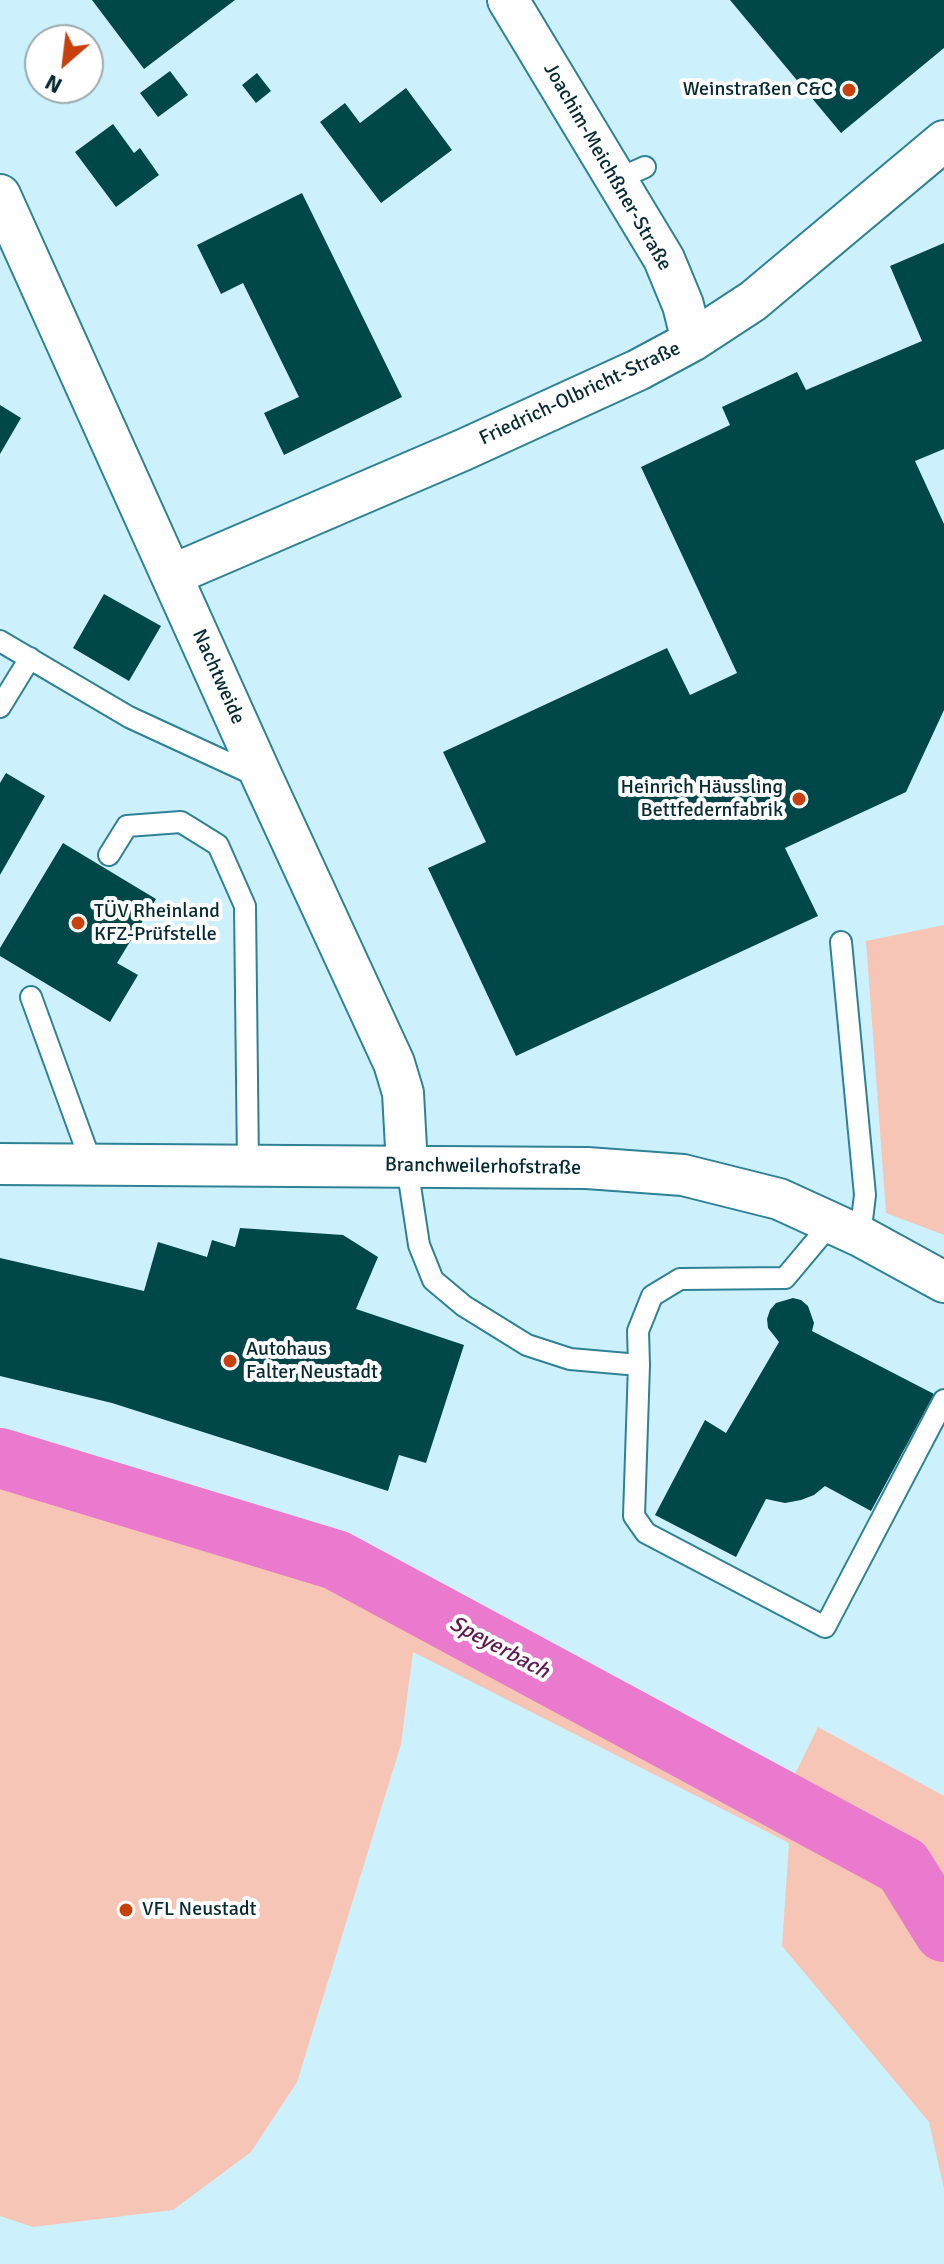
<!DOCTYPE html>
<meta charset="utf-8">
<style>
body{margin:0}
#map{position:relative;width:944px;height:2264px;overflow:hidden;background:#ccf1fc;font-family:Signika,sans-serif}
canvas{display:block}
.north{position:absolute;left:24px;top:24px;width:80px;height:80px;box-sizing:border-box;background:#fff;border:2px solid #9caaad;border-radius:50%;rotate:208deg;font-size:22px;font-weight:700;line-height:32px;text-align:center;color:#072a32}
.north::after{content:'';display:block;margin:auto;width:28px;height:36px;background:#c7400d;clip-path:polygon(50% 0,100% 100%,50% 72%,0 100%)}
</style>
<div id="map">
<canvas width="944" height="2264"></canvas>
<div class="north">N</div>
</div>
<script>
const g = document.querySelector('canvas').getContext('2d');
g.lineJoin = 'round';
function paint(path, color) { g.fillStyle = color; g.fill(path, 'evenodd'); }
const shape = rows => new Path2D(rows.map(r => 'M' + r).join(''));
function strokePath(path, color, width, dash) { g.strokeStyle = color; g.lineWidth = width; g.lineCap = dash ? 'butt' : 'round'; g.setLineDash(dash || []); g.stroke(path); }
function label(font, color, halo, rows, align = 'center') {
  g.font = font + ' Signika,sans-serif'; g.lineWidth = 8; g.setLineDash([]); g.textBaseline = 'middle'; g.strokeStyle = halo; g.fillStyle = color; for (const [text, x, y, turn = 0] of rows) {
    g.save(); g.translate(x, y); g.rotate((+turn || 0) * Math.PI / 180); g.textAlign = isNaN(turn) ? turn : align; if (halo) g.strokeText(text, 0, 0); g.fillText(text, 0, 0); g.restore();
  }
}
const green = shape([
 [944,925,944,1235,886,1213,866,941],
 [0,1435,354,1552,793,1778,818,1727,944,1796,944,2189,929,2122,782,1946,789,1843,413,1652,401,1744,297,2082,251,2152,173,2210,33,2227,0,2216]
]);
const river = shape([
 [0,1458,336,1560,903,1866,944,1932]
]);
const building = shape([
 [92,0,235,0,144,69],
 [730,0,944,0,944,48,841,133],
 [170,71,188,95,158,117,140,93],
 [257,73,271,91,256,103,242,85],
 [406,88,452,150,381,203,320,122,345,103,360,123],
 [113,124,134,153,140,148,159,175,116,207,75,152],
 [302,193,402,397,284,455,264,413,299,397,243,283,221,294,197,245],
 [944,243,944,449,915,461,944,524,944,710,906,792,785,848,818,916,516,1056,428,868,486,842,443,752,667,648,690,695,737,673,641,467,730,425,722,407,797,372,806,390,922,341,890,266],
 [0,405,21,418,0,454],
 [104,594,161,626,129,681,73,648],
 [6,773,45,796,0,875,0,783],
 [63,843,156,899,117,963,138,975,110,1022,0,956,0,948],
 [240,1228,343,1235,378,1257,356,1309,464,1345,426,1463,399,1455,388,1491,112,1403,0,1376,0,1258,144,1291,158,1242,207,1257,212,1240,235,1247],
 [793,1298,801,1300,808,1306,814,1323,812,1331,934,1394,871,1511,825,1486,814,1495,801,1500,785,1503,766,1499,736,1557,655,1515,705,1420,726,1433,779,1342,768,1328,767,1319,770,1310,776,1303]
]);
const lane = shape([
 [616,180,645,167],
 [0,641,129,717,259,777],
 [0,707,30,658],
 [109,855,127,826,181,822,218,845,245,906,248,1165],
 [841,942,865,1195,860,1236],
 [31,997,92,1165],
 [407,1166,419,1245,433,1280,464,1306,527,1345,570,1359,639,1365],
 [832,1222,785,1278,680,1279,652,1296,638,1331,639,1365,634,1516,646,1533,825,1627,944,1400]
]);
const street = shape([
 [508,0,664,259,683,305,692,341],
 [0,195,263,779,394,1063,403,1093,407,1166],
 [172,575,463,450,638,370,692,341,753,301,944,141],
 [0,1164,587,1168,683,1175,779,1199,860,1236,944,1282]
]);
const markers = [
 [849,90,8,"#c7400d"],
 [799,799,8,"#c7400d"],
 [78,923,8,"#c7400d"],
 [230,1361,8,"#c7400d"],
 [126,1910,8,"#c7400d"]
];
const poiNames = [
 ["Weinstraßen C&C",833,90,"right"],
 ["Heinrich Häussling",783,788,"right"],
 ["Bettfedernfabrik",783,811,"right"],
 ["TÜV Rheinland",94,912],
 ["KFZ-Prüfstelle",94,935],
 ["Autohaus",246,1350],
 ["Falter Neustadt",246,1373],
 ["VFL Neustadt",142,1910]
];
const streetNames = [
 ["Joachim-Meichßner-Straße",607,167,60],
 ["Friedrich-Olbricht-Straße",580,394,-25],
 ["Nachtweide",218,677,66],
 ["Branchweilerhofstraße",483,1167,1]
];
const waterNames = [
 ["Speyerbach",499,1648,28]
];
paint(green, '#f7c5b6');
strokePath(river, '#e97acd', 60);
paint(building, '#004749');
strokePath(lane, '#2f8195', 24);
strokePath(street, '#2f8195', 44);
strokePath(lane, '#fff', 20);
strokePath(street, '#fff', 40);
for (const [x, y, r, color] of markers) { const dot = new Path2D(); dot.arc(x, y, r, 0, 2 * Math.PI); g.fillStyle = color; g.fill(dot); strokePath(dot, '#fff', 3); }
label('20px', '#072a32', '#fff', poiNames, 'left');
label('20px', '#072a32', '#fff', streetNames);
label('italic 22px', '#5f1b50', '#fff', waterNames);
</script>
